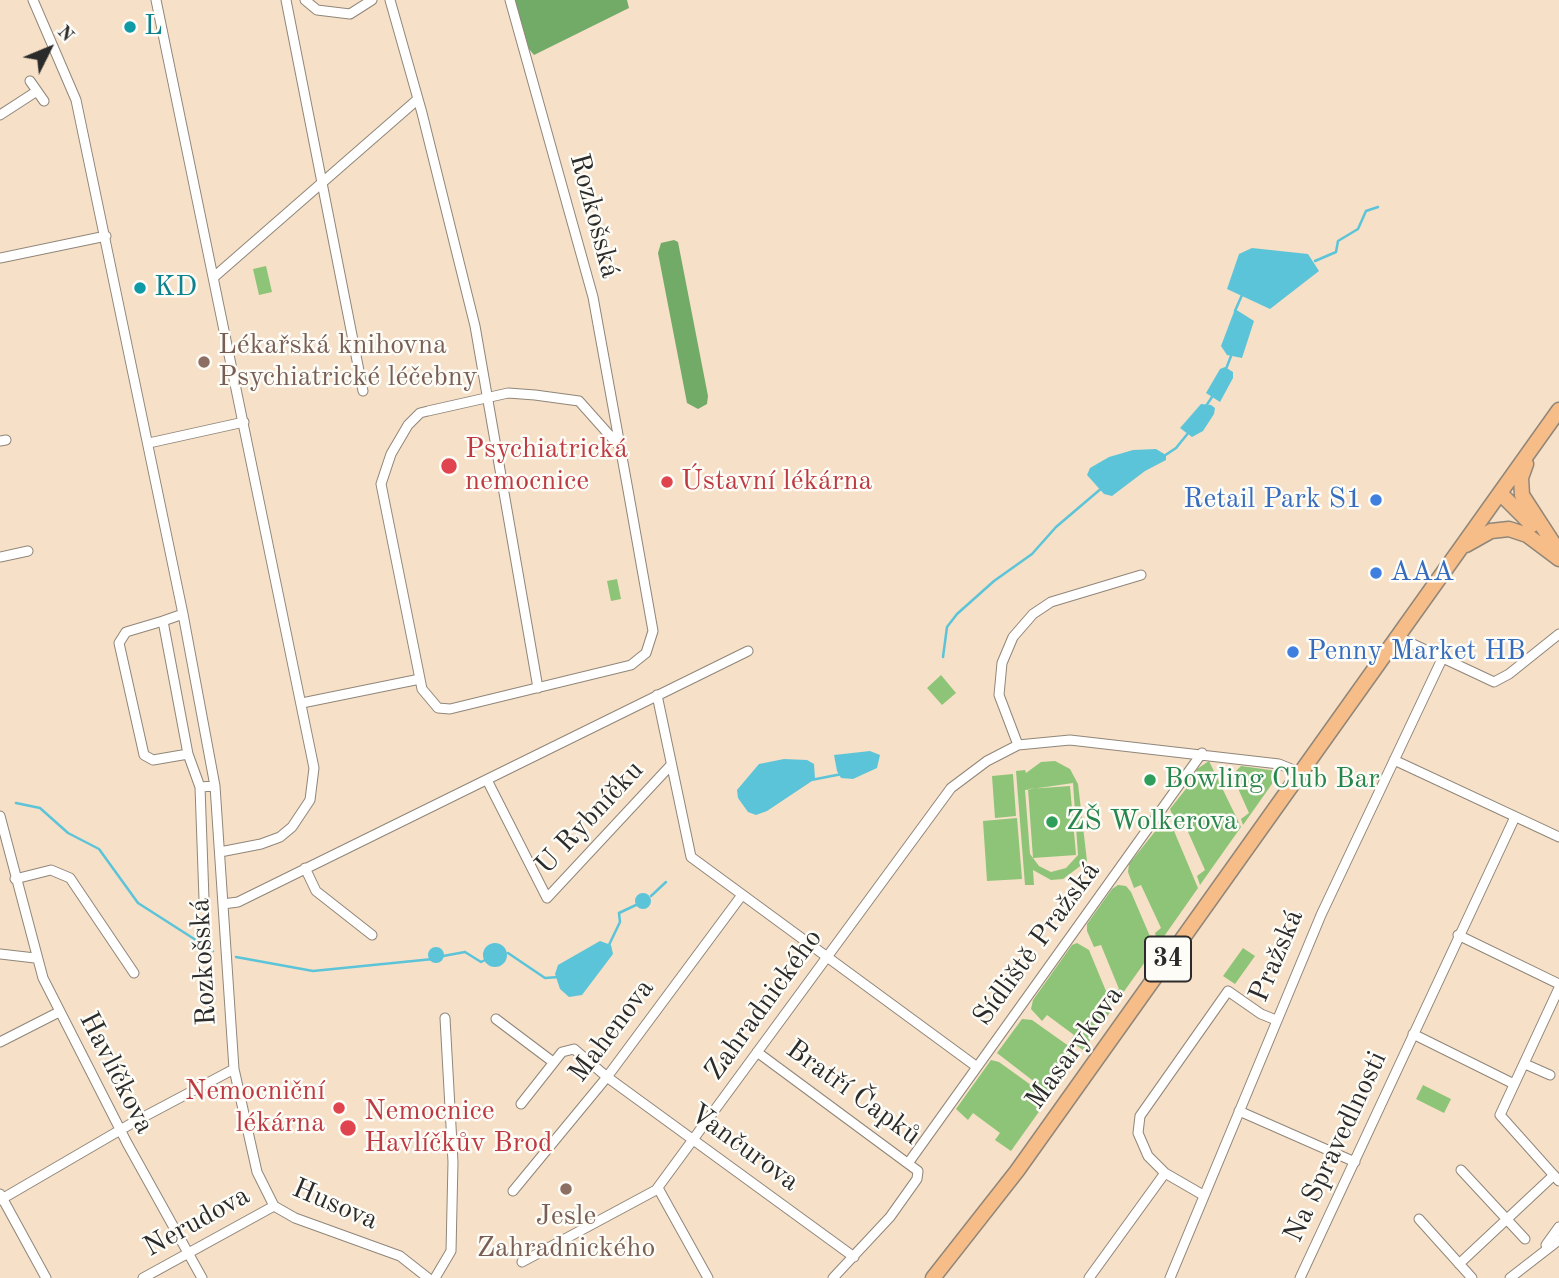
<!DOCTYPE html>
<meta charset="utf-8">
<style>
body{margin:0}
#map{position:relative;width:1559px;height:1278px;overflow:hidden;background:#f6e0c7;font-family:"Old Standard TT",serif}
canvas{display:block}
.north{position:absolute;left:14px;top:14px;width:70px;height:70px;-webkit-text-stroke:5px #fdfcf7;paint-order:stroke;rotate:47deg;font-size:19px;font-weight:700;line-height:28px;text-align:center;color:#2b2b2b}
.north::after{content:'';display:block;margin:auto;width:24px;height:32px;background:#2b2b2b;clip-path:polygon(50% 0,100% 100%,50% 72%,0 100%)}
</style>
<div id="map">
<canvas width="1559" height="1278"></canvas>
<div class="north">N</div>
</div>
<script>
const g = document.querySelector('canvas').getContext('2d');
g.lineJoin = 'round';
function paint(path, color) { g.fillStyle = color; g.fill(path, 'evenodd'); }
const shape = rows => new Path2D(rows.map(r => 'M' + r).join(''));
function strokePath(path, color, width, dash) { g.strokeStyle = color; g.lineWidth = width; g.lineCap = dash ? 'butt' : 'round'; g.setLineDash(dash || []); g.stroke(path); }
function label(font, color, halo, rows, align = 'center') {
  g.font = font + ' "Old Standard TT",serif'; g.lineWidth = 5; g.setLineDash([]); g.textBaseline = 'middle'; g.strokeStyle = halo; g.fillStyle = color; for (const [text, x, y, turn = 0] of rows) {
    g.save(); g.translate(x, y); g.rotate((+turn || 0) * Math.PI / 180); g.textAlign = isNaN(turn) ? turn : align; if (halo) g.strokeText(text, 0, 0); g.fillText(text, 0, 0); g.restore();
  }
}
const green = shape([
 [266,266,272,292,259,295,253,269],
 [617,579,621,599,611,601,607,581],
 [941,675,956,693,942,705,927,688],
 [1055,761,1070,769,1078,784,1087,861,1063,879,1051,880,1033,870,1034,885,1025,885,1016,771,1025,770,1026,773,1041,762],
 [1073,783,1078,855,1066,868,1051,872,1039,866,1030,854,1025,790],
 [1209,761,1241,827,1200,885,1197,876,1205,870,1185,825,1178,828,1170,809,1193,780,1197,769],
 [1241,766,1277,771,1279,774,1243,825,1241,819,1249,813,1232,775],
 [1013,774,1016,816,995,818,992,776],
 [1070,786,1076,855,1033,858,1028,789],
 [1017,818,1022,879,987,881,983,821],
 [1161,824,1174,831,1198,888,1158,945,1155,933,1161,928,1141,885,1134,888,1128,872,1129,864],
 [1118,885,1126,886,1131,892,1155,948,1115,1004,1113,994,1119,989,1101,945,1094,947,1087,931,1087,924,1112,889],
 [1077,943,1089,950,1113,1008,1083,1050,1070,1041,1074,1035,1047,1015,1042,1021,1031,1009,1033,1000,1072,945],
 [1243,948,1255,956,1235,984,1223,976],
 [1022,1019,1032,1020,1080,1054,1011,1151,995,1140,1000,1133,973,1113,968,1120,956,1109,991,1060,999,1062,1042,1093,1045,1090,997,1053],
 [1423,1085,1451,1099,1444,1113,1416,1099]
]);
const forest = shape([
 [515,0,627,0,629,8,534,55,529,49],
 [674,240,678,242,708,396,707,404,698,409,687,403,658,253,661,243]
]);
const water = shape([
 [1252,248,1308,254,1319,271,1270,309,1227,289,1239,254],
 [1235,309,1254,321,1242,358,1227,355,1221,346],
 [1225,367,1233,372,1233,378,1220,402,1206,393,1220,369],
 [1201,404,1211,405,1215,408,1214,414,1203,431,1192,437,1180,428],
 [1156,449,1166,455,1166,460,1145,471,1112,496,1104,494,1087,475,1090,468,1109,457,1133,450],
 [870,751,880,755,877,768,853,779,841,778,837,771,834,755],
 [784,759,807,760,814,764,815,779,767,811,756,815,748,812,738,798,737,790,759,764],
 '635 901a8 8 0 1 1 16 0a8 8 0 1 1-16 0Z',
 [600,941,611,945,613,954,582,995,569,997,560,989,555,974,558,965],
 '483 955a12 12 0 1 1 24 0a12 12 0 1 1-24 0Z',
 '428 955a8 8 0 1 1 16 0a8 8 0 1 1-16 0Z'
]);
const stream = shape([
 [1315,261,1336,252,1338,241,1358,229,1366,211,1378,207],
 [1235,311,1242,295],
 [1226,369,1231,356],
 [1206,406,1214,394],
 [1164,456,1176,448,1189,432],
 [943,657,947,627,957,614,994,581,1032,554,1056,527,1103,487],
 [811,780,842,774],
 [16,803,40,808,68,833,99,849,138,903,213,951],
 [651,896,666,882],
 [608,947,620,922,619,913,636,905],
 [508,953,545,978,559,977],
 [443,956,465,952,481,962,485,960],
 [236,957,313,971,433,959]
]);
const street = shape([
 [33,0,76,100,183,614,215,786,234,1069,257,1172,274,1206,295,1218,400,1256,428,1278],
 [156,0,314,768,310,800,292,827,280,837,261,844,220,852],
 [286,0,363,391],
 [305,0,317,10,350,14,372,0],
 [390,0,422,113,475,326,538,688],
 [510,0,593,297,628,490,653,631,646,653,631,665,450,709,438,708,422,689,381,484,391,454,408,425,420,413,428,411,508,393,535,395,579,401,620,447],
 [30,81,44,101],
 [0,115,37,91],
 [0,258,106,236],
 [214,277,418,99],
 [0,441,6,440],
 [149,443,244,422],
 [0,557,28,551],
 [183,614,163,621,188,754,200,787,215,786],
 [163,621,126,632,119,643,144,755,153,760,188,754],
 [1398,637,1494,682,1509,674,1559,634],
 [657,695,691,857,977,1067],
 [302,703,420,679],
 [1018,745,999,695,1002,663,1013,637,1033,614,1051,602,1141,575],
 [1394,760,1559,837],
 [487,780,547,898,670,766],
 [200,787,204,899],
 [0,816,43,978,127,1143,202,1278],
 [305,868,316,891,372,935],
 [15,879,51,870,70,878,134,973],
 [223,904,238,902,748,651],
 [1458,935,1559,984],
 [0,954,35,958],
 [1559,988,1500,1115,1559,1181],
 [496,1019,553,1062],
 [1413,1034,1514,1084],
 [0,1042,59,1012],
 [757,1052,918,1171,917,1179,890,1217,833,1278],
 [1525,1064,1550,1075],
 [521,1104,562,1052,574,1049,607,1077,854,1257],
 [1239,1111,1355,1162],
 [909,1162,1202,753],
 [1461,1170,1525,1239],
 [658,1188,708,1278],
 [513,1191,607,1077,742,895],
 [0,1194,46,1278],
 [1203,1195,1165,1173,1148,1156,1138,1133,1140,1116,1228,991,1261,1014,1276,1020],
 [0,1200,134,1122,234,1069],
 [1419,1219,1472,1278],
 [1546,1245,1559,1227],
 [522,1262,656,1190,951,788,987,761,1018,745,1070,740,1279,764,1301,773],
 [1459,1264,1554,1175],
 [143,1278,274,1206],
 [435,1278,451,1251,453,1162,445,1018],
 [1089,1278,1165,1173],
 [1170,1278,1321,915,1442,659],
 [1300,1278,1515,817],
 [1510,1278,1559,1240]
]);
const primary = shape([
 [1526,464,1521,478,1522,495,1559,552],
 [1500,493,1532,525],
 [1466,545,1491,531,1509,529,1527,535,1559,559],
 [933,1278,1017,1171,1559,410]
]);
const markers = [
 [130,27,7,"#0f9aa8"],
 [140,288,7,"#0f9aa8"],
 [204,362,7,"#8d6e63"],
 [449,466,9,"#e0444e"],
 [667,482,7,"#e0444e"],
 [1376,500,7,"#3f7fe0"],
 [1376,573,7,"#3f7fe0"],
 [1293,652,7,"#3f7fe0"],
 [1150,780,7,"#2e9e5b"],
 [1052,822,7,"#2e9e5b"],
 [339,1108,7,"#e0444e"],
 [348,1128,9,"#e0444e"],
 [566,1189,7,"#8d6e63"]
];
const shields = [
 [1168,959,46]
];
const shieldNames = [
 ["34",1168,959]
];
const cultureNames = [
 ["L",144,27],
 ["KD",154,288]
];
const streetNames = [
 ["Rozkošská",594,216,75],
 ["U Rybníčku",590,818,-47],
 ["Sídliště Pražská",1037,944,-54],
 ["Pražská",1277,956,-67],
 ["Rozkošská",204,962,-93],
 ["Zahradnického",764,1005,-54],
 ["Mahenova",612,1031,-53],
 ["Masarykova",1075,1048,-54],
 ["Havlíčkova",116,1073,63],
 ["Bratří Čapků",853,1093,36],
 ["Na Spravedlnosti",1336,1147,-65],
 ["Vančurova",744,1148,36],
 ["Husova",335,1205,23],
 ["Nerudova",197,1222,-29]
];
const educationNames = [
 ["Lékařská knihovna",218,346],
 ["Psychiatrické léčebny",218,378],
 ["Jesle",566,1217,"center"],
 ["Zahradnického",566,1249,"center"]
];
const healthNames = [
 ["Psychiatrická",465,450],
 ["nemocnice",465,482],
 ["Ústavní lékárna",681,482],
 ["Nemocniční",325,1092,"right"],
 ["lékárna",325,1124,"right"],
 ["Nemocnice",364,1112],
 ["Havlíčkův Brod",364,1144]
];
const shopNames = [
 ["Retail Park S1",1362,500,"right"],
 ["AAA",1390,573],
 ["Penny Market HB",1307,652]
];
const leisureNames = [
 ["Bowling Club Bar",1164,780],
 ["ZŠ Wolkerova",1066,822]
];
paint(green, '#8dc477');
paint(forest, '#72aa68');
paint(water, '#5cc4d9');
strokePath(stream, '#5cc4d9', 2.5);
strokePath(street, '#908679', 11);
strokePath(primary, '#908679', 17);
strokePath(street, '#fff', 9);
strokePath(primary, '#f7bd88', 14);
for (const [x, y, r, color] of markers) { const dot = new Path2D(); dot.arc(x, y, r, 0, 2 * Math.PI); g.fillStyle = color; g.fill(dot); strokePath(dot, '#fdfcf7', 2.5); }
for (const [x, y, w] of shields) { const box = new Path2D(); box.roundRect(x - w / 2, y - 22.5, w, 45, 5); g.fillStyle = '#fdfcf7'; g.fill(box); strokePath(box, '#2b2b2b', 2); }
label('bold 26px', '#2b2b2b', null, shieldNames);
label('28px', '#0d838f', '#fdfcf7', cultureNames, 'left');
label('28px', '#2b2b2b', '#fdfcf7', streetNames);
label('28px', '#785e54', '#fdfcf7', educationNames, 'left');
label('28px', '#be3a42', '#fdfcf7', healthNames, 'left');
label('28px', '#366cbe', '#fdfcf7', shopNames, 'left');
label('28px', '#27864d', '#fdfcf7', leisureNames, 'left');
</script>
